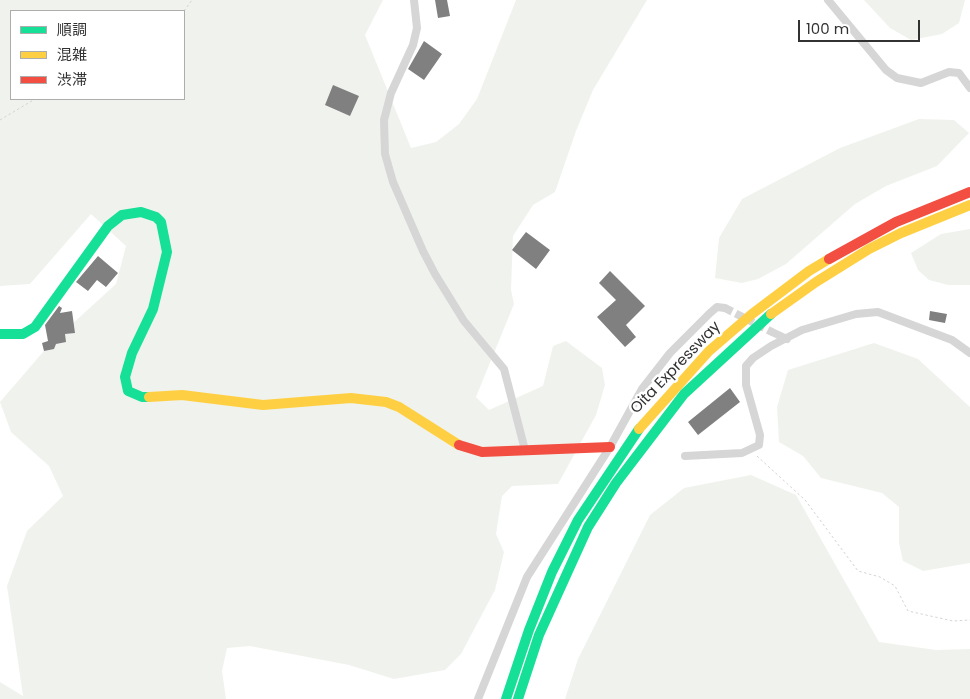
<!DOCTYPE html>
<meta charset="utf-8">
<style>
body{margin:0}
#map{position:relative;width:970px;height:699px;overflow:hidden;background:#fff;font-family:Poppins,"Noto Sans JP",sans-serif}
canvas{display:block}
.legend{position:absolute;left:10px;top:10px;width:175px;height:90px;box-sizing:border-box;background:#fff;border:1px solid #adadad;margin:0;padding:6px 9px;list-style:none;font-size:15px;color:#323232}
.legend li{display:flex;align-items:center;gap:10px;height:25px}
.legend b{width:25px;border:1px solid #adadad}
.scale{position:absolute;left:798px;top:20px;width:122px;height:22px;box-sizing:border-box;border:2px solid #323232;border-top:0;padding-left:6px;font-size:15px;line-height:18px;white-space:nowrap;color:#323232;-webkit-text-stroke:4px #fff;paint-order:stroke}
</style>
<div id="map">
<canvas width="970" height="699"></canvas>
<ul class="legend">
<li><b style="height:6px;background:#16e098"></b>順調</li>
<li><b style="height:6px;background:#ffcf43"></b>混雑</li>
<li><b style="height:6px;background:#f24e42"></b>渋滞</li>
</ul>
<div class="scale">100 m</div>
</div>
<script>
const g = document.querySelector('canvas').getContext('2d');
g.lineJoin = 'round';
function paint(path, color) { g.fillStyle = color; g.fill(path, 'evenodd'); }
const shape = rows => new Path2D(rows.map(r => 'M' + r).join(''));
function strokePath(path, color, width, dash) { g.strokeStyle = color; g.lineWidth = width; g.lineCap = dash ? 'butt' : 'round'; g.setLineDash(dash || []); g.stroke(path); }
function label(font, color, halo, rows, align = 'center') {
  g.font = font + ' Poppins,sans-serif'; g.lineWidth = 5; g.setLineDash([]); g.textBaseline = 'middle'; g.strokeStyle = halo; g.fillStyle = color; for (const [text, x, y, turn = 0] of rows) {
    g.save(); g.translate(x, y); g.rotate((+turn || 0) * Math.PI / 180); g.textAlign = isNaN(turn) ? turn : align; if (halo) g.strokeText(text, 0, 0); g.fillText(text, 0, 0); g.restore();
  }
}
const green = shape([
 [0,0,383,0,365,35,411,148,436,142,459,124,477,99,516,0,647,0,593,90,576,131,555,192,533,205,513,236,511,290,514,304,476,397,489,410,543,386,553,346,566,341,602,368,605,385,596,415,558,484,512,486,502,496,496,534,504,552,495,590,461,654,445,670,394,679,349,665,250,646,227,648,222,671,226,699,0,699,0,682,23,696,7,586,27,531,63,496,49,466,11,432,0,402,49,345,116,284,126,246,91,214,30,284,0,286],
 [11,11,184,11,184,99,11,99],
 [864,0,965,0,959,23,942,34,911,40,890,28],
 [919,119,954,120,969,133,937,166,886,186,855,204,786,264,758,279,742,283,715,278,719,238,742,199,840,148],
 [970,229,970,285,948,285,929,280,918,270,911,253,941,234],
 [874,343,918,359,970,407,970,563,923,571,903,561,899,543,899,507,882,493,821,478,803,456,779,442,777,407,788,370],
 [751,475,796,495,879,642,936,650,970,649,970,699,565,699,578,659,650,515,684,488]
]);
const building = shape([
 [435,0,447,0,450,16,438,18],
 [424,41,442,54,424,80,408,69],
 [333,85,359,96,350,116,325,105],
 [526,232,550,250,536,269,512,250],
 [98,256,118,273,106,287,97,280,88,291,76,282],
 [610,271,645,306,626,325,636,337,625,347,597,317,616,300,599,283],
 [59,306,62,308,60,313,72,311,75,333,65,334,66,342,56,344,54,349,44,351,42,343,48,341,45,325],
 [930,311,947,314,945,323,929,320],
 [730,388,740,402,698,435,688,422]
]);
const streetTunnel = shape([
 [725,308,772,332]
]);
const path = shape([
 [184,11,192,0],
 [0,120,35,99],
 [757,456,805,500,858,571,880,577,895,586,908,611,953,621,970,620]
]);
const street = shape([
 [414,0,417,28,413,45,391,93,384,120,385,154,393,182,423,251,435,274,464,321,504,369,525,450],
 [828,0,886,70,897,78,921,83,949,72,959,73,970,88],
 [772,332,787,339],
 [685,456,742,453,759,445,760,435,746,385,746,366,753,358,771,346,802,330,856,314,878,312,952,340,970,353],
 [478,699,527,577,610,447,642,389,670,353,710,313,717,307,725,308]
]);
const fast = shape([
 [0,334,23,334,35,327,108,226,122,215,141,212,156,217,161,222,167,252,153,309,132,353,125,377,128,391,142,397,149,397],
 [506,699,529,630,552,572,578,520,639,429],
 [518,699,539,635,588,527,616,483,684,394,771,314]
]);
const slow = shape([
 [771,314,816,282,869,249,901,233,970,205],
 [149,397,182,395,263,405,351,398,386,402,399,407,459,445],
 [639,429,709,351,752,314,809,271,829,259]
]);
const jam = shape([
 [829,259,896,222,970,192],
 [459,445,482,452,610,447]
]);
const streetNames = [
 ["Oita Expressway",676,368,-46]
];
paint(green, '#f0f3ed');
paint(building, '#808080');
strokePath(streetTunnel, '#d6d6d6', 8, [8, 4]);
strokePath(path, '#d4d4d4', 1, [2.5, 2.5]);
strokePath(street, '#d6d6d6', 8);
strokePath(fast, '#16e098', 10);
strokePath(slow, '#ffcf43', 10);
strokePath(jam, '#f24e42', 10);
label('15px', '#323232', '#fff', streetNames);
</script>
